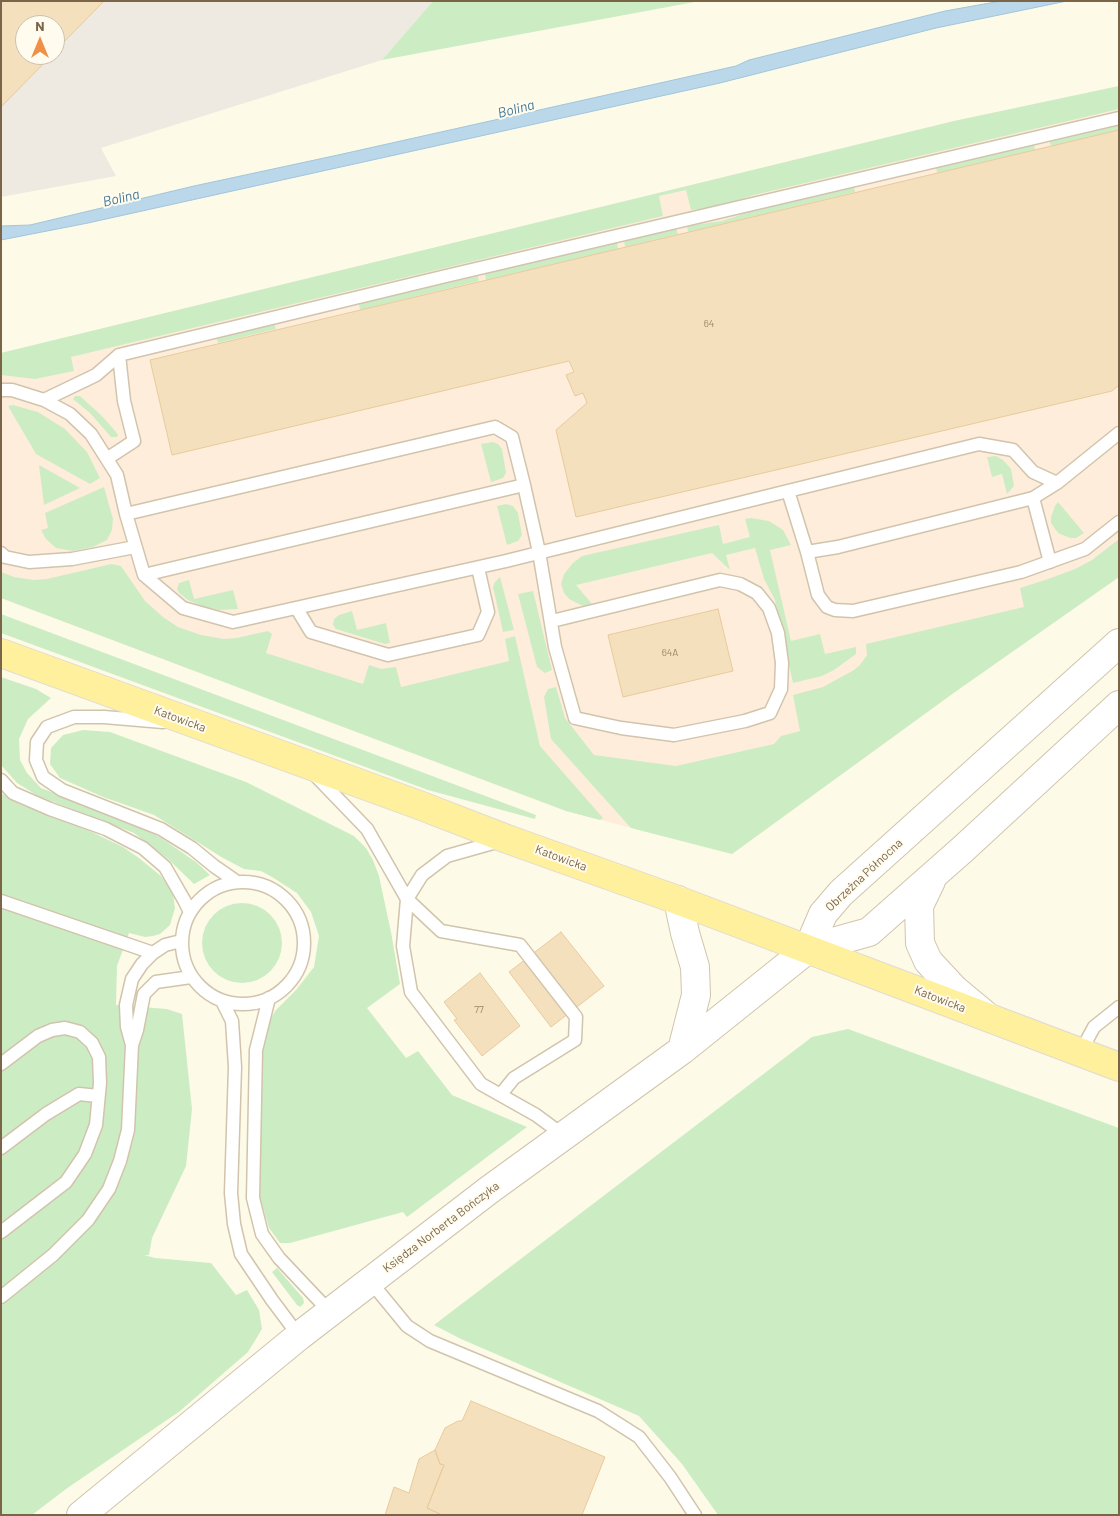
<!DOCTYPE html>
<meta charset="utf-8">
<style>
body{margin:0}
#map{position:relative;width:1120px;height:1516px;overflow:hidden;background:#fefae8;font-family:Barlow,sans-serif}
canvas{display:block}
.frame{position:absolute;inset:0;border:2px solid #7a6549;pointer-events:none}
.north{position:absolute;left:15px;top:15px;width:50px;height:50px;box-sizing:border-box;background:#fffcef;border:1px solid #cac0ad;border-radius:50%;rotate:0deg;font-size:14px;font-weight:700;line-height:20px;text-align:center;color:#7a6549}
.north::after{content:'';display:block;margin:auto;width:18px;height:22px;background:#ef9046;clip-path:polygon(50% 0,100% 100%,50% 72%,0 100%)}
</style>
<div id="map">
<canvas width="1120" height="1516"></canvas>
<div class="frame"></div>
<div class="north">N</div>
</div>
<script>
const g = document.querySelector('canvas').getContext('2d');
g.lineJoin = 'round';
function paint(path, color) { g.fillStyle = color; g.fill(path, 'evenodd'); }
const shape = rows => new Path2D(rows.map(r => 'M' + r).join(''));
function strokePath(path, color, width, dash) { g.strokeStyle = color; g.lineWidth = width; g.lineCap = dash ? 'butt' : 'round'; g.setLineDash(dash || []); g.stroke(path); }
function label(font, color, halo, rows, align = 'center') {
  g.font = font + ' Barlow,sans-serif'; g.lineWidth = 4; g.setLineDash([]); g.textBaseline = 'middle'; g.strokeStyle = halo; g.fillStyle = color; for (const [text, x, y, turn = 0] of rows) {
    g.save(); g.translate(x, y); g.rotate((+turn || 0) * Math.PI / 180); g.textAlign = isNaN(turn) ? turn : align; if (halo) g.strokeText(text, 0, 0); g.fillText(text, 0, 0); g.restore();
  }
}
const commercial = shape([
 [1119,86,1119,577,955,692,732,854,566,811,1,598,1,353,954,121]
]);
const industrial = shape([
 [1,1,433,1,382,60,101,148,116,176,1,197],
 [25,25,55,25,55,55,25,55]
]);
const green = shape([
 [433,1,588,2,700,1,382,60],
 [1119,86,1119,109,754,195,718,207,691,210,686,190,659,196,663,216,71,357,74,371,35,379,1,375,1,353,954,121],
 [1119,124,1119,130,1051,146,1049,140],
 [1034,143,1035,150,937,173,936,167],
 [854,186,855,192,722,224,688,232,687,226,722,221,767,206],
 [676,228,678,234,625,247,624,241],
 [617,243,618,249,486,280,485,274],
 [478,276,479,281,360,310,359,304],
 [274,323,276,329,218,343,216,337],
 [75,396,80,396,102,416,116,432,118,435,117,437,111,437,90,413,73,399],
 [13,405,38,412,65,429,87,452,100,478,90,484,36,454,8,406],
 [493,442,498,444,502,449,506,473,503,478,491,482,481,444],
 [996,456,1003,460,1011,469,1014,486,1007,494,1002,474,992,477,987,457],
 [39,465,80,488,44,505],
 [104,487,113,519,112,530,107,540,93,547,73,551,56,548,46,539,41,530,48,528,45,513],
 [1058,502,1084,533,1076,538,1070,538,1058,533,1051,523,1051,517,1055,506],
 [506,504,513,506,518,513,522,535,518,541,507,545,497,506],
 [751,518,769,521,777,526,783,530,791,545,770,550,791,641,820,634,825,654,856,647,856,654,834,670,822,676,793,683,775,600,764,579,755,548,726,555,730,570,712,553,576,585,592,604,583,606,569,599,564,593,561,584,564,574,573,563,582,556,719,525,723,544,750,537,745,519],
 [1119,539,1119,577,955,692,732,854,631,828,551,739,544,697,548,689,556,687,565,718,594,755,676,766,774,744,781,736,800,731,793,695,823,687,854,670,860,665,867,655,866,644,1024,607,1020,588,1048,579,1075,569,1092,560],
 [111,564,121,566,145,601,163,617,178,627,201,635,224,639,236,638,268,631,272,634,266,653,363,684,369,665,381,669,396,667,401,687,509,661,505,639,515,636,540,746,603,818,600,820,566,811,1,598,1,572,14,577,34,580,47,579],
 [500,577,514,630,503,632,493,587,495,582],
 [189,580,194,599,233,590,238,609,219,610,204,607,188,600,179,593,177,589,179,583],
 [533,591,552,670,545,673,537,667,518,594],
 [352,611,357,630,386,623,390,643,385,644,336,629,333,625,334,619,339,615],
 [1,614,536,815,535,819,428,790,1,633],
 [1,677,36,689,51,698,28,719,19,739,20,760,27,773,41,788,142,827,164,840,196,862,210,875,194,884,168,859,134,833,38,796,17,783,1,765],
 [83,730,110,732,246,782,354,836,366,848,373,860,379,876,391,932,400,984,367,1008,406,1058,418,1051,452,1095,527,1127,407,1217,403,1212,290,1243,280,1243,269,1228,259,1194,262,1040,267,1024,276,1010,296,990,314,967,319,936,311,912,297,893,272,877,261,871,244,869,223,858,154,815,103,797,60,778,50,764,51,748,63,735],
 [1,793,19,804,92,832,123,847,139,858,161,876,173,893,175,908,170,925,160,934,153,936,145,937,129,933,117,966,116,1005,167,1009,182,1014,192,1109,186,1166,152,1238,149,1255,144,1255,155,1258,211,1263,236,1295,247,1290,259,1310,262,1329,248,1352,180,1411,66,1489,32,1515,1,1515],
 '202 943a40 40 0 1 1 80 0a40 40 0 1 1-80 0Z',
 [848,1029,1119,1128,1119,1515,718,1515,682,1464,639,1416,461,1339,434,1325,812,1037],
 [277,1268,303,1298,304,1303,300,1307,297,1305,272,1272]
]);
const water = shape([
 [1001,1,1067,1,936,28,720,83,88,223,1,240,1,226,30,225,194,186,338,155,736,66,749,60,945,11,1001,1]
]);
const building = shape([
 [1,1,104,1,55,51,55,25,25,25,25,55,52,55,1,107,1,1],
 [1119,130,1119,385,1112,391,576,517,556,430,587,403,583,393,575,396,566,375,574,372,569,361,172,455,150,360,1119,130],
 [718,609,733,671,623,697,608,635,718,609],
 [561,932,604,986,551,1027,509,972,561,932],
 [480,973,520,1026,482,1056,454,1020,457,1019,444,1002,480,973],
 [471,1401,605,1457,582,1515,442,1515,427,1508,444,1465,440,1464,435,1450,445,1428,458,1421,462,1421,471,1401],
 [435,1450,440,1464,444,1465,427,1508,442,1515,385,1515,394,1487,409,1493,419,1459,435,1450]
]);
const service = shape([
 [1,390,12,390,44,400,70,414,91,434,117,475,126,514,144,575,183,608,233,622,506,561,788,491,807,552,818,595,827,607,835,610,853,611,1021,572,1085,549,1119,522],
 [44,400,96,375,119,355],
 [108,458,134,441,124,401,119,355,446,276,1119,118],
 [788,491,979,444,1013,450,1033,472,1057,483,1119,433],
 [1033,498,1050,562],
 [126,514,495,427,512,437,524,485],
 [807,552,838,547,1033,498,1057,483],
 [1,553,5,557,29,562,72,559,135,547],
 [144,575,524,485,539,552,555,647,575,718,621,728,674,735,745,721,770,713,781,689,782,663,778,633,769,608,757,593,740,584,720,580,552,621],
 [297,609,311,632,388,655,478,635,488,612,478,568],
 [163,722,104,717,74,717,47,727,37,742,36,760,43,777,62,790,161,829,192,848,214,866,237,882],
 [315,775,367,829,407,899,441,931,520,945,576,1017,575,1040,514,1078,501,1094],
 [1,780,13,793,50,809,106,829,143,848,165,867,184,900,190,912],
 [500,841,447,856,422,875,407,899,403,946,411,992,481,1084,536,1115,563,1135],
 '182 943a61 61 0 1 1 122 0a61 61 0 1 1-122 0Z',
 [1,901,153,953],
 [269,998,256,1050,253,1198,262,1234,279,1258,330,1312],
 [222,1001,232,1021,235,1067,231,1193,234,1224,241,1254,272,1300,299,1336],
 [132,1045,127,1027,126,1005,132,979,142,964,153,953,165,945,181,941],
 [1080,1053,1094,1027,1119,1007],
 [1,1064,38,1036,52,1030,65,1028,80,1032,92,1043,99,1057,100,1083,96,1125,85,1154,66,1182,1,1232],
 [1,1148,46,1114,79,1094,98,1096],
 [370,1281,407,1326,430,1341,598,1411,639,1437,670,1477,695,1515],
 [1,1297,53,1255,88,1220,109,1189,120,1161,128,1130,132,1045,137,1030,144,994,156,982,191,977]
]);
const tertiary = shape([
 [931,881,919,906,920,943,928,961,954,989,984,1014],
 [678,900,685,933,695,967,696,995,682,1050],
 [808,949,823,914,841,893,1119,643],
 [81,1515,299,1336,489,1190,682,1050,808,949,869,932,963,849,1119,705]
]);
const primary = shape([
 [1,653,419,805,507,839,672,898,1119,1067]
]);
const numberNames = [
 ["64",709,324],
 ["64A",670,653],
 ["77",479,1010]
];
const streetNames = [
 ["Katowicka",180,719,20],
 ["Katowicka",561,858,20],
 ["Obrzeżna Północna",864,875,-43],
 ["Katowicka",940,999,21],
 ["Księdza Norberta Bończyka",441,1227,-37]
];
const waterNames = [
 ["Bolina",516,109,-14],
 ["Bolina",121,198,-13]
];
paint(commercial, '#ffeddb');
paint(industrial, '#eeeae1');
paint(green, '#ccedc4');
paint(water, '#bad8e9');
strokePath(water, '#a0c5dc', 1);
paint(building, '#f5e0bd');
strokePath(building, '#e9ca9c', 1);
strokePath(service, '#d1c4ac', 15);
strokePath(tertiary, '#d1c4ac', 30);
strokePath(primary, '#dfdad3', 30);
strokePath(service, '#fff', 12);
strokePath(tertiary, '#fff', 28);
strokePath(primary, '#fff09d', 28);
label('10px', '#998466', null, numberNames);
label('12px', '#7a6549', '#fffcef', streetNames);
label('italic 14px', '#437796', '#fffcef', waterNames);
</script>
